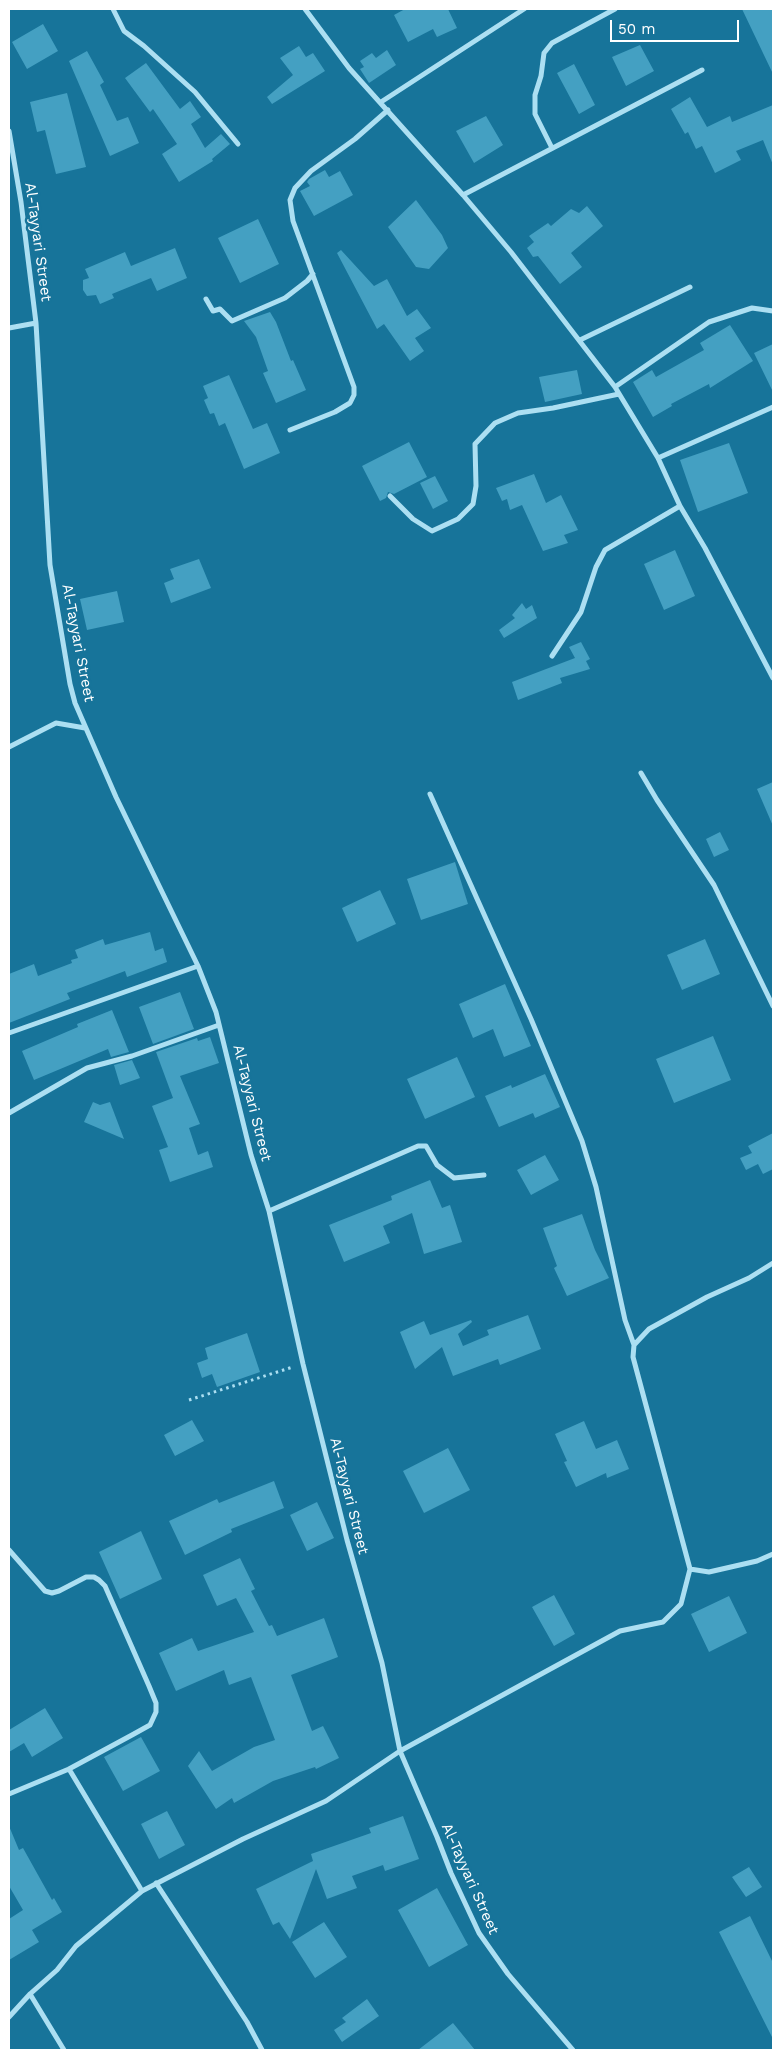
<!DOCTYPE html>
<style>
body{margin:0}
#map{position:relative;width:782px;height:2059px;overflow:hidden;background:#17749a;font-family:"Work Sans",sans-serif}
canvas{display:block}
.frame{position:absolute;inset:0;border:10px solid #fff;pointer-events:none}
.scale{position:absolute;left:610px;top:20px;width:129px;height:22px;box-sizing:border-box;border:2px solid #fff;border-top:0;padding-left:6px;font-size:15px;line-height:18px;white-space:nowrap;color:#fff;-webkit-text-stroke:4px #17749a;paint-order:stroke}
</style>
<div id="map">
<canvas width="782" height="2059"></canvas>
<div class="frame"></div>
<div class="scale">50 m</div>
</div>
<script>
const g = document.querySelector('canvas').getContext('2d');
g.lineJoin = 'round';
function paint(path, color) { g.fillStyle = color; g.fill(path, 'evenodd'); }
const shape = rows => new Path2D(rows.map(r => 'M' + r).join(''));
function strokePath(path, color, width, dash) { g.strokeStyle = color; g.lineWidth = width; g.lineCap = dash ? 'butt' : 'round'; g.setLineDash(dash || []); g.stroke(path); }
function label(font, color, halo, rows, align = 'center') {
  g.font = font + ' "Work Sans",sans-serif'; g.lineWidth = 5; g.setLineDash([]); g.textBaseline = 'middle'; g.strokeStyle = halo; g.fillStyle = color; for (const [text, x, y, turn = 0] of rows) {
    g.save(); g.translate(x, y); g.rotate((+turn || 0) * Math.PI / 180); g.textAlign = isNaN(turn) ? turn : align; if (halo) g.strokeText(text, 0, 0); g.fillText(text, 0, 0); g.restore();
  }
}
const building = shape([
 [405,9,448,9,457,28,437,37,433,29,408,42,394,15],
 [742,9,773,9,773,74],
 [43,24,58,51,27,69,12,42],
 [640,45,654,71,626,86,612,57],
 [299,46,306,57,313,53,325,71,272,104,267,97,293,75,280,58],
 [387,50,396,65,369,83,360,69,364,67,360,61,372,53,376,58],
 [87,51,104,82,100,85,117,121,128,117,139,143,110,156,69,61],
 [146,63,180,109,190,101,201,117,191,124,205,148,221,134,230,144,212,159,213,161,179,182,162,154,177,144,153,109,150,112,125,78],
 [574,64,595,105,579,114,557,73],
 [67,93,86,167,56,174,45,130,37,132,30,102],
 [690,97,707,127,730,116,732,122,773,105,773,165,763,140,736,151,741,160,715,173,702,146,696,149,688,132,685,134,671,109],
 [486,116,503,145,474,163,456,131],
 [325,170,329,177,340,171,353,195,314,216,300,191,310,186,307,182,309,179],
 [416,200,442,235,448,248,429,269,416,267,388,227],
 [587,206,603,226,571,253,582,267,560,284,538,256,533,257,527,248,534,242,529,236,548,223,551,226,571,209,579,213],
 [258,219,279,264,240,283,218,238],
 [175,248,187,278,157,291,151,278,112,294,114,298,100,304,96,295,87,296,83,290,83,280,89,278,85,269,125,252,131,266],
 [341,250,374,286,387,279,407,316,417,309,431,328,415,338,424,351,410,361,384,324,377,329,337,253],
 [270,312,276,322,291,361,293,360,306,390,276,403,263,373,268,371,256,337,244,321],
 [730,325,753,361,710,388,709,384,671,404,672,406,653,417,633,382,652,370,656,377,704,350,700,343],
 [773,344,773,392,754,353],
 [577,370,582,394,545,402,539,377],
 [229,375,253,429,267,423,280,453,244,469,225,423,219,426,214,413,210,414,204,400,208,398,203,386],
 [409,442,427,477,394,494,388,492,386,498,380,501,362,466],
 [729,443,748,493,698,512,680,460],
 [534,474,546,503,561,495,578,530,564,535,568,543,543,551,522,505,510,510,507,499,502,501,496,488],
 [435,476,448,501,433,509,420,483],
 [675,550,695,596,664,610,644,564],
 [199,559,211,588,171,603,164,583,174,579,170,569],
 [117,591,124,622,87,630,80,599],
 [522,603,526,609,532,605,537,618,504,638,499,630,515,618,512,615],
 [581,642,590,659,586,661,590,669,560,678,562,683,518,700,512,682,575,658,569,647],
 [773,782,773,826,757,789],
 [720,832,729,850,714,857,706,839],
 [455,862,468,904,421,920,407,879],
 [380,890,396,924,357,942,342,908],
 [150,932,155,951,163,948,167,962,127,977,125,971,67,993,70,999,9,1023,9,974,34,964,38,976,72,963,71,960,78,958,75,950,103,939,105,945],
 [705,939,720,974,682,990,667,955],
 [505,984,531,1046,504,1057,493,1029,473,1038,459,1004],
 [180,992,194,1029,153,1044,139,1007],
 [112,1010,129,1052,111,1057,108,1049,34,1080,22,1051,78,1027,77,1024],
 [713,1036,731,1080,674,1103,656,1059],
 [210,1037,219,1063,180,1076,200,1124,189,1128,198,1155,208,1151,213,1167,170,1182,159,1150,168,1147,152,1106,173,1098,156,1052,197,1038,198,1041],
 [457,1057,475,1097,425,1119,407,1079],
 [132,1060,140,1078,120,1085,114,1065],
 [545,1074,560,1107,535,1118,533,1113,499,1127,485,1096,511,1085,512,1088],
 [93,1102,100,1105,110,1102,124,1139,84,1122],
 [773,1133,773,1169,763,1174,758,1164,746,1170,740,1158,752,1153,748,1146],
 [545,1155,559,1180,531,1195,517,1170],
 [430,1180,442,1208,450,1205,462,1242,424,1254,412,1213,383,1226,390,1243,344,1262,329,1225,392,1200,391,1196],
 [582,1214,595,1250,609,1278,567,1296,554,1268,557,1266,543,1228],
 [528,1315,541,1349,500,1365,498,1359,453,1376,442,1347,415,1369,400,1332,424,1321,430,1335,471,1320,472,1322,458,1334,463,1346,489,1335,487,1330],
 [247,1333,260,1372,217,1387,212,1374,202,1378,197,1363,208,1359,205,1348],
 [192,1420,204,1441,175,1456,164,1435],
 [584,1421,596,1449,617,1440,629,1469,607,1478,606,1473,576,1487,564,1462,567,1461,555,1434],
 [448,1448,470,1490,424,1513,403,1471],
 [274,1481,284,1508,231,1529,232,1532,185,1555,169,1521,217,1499,219,1503],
 [317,1502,334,1538,307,1551,290,1515],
 [141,1531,162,1579,120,1599,99,1552],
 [240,1558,255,1589,251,1591,269,1626,272,1625,277,1636,324,1618,338,1657,291,1675,312,1731,323,1726,339,1758,316,1769,315,1767,273,1781,234,1803,232,1798,216,1809,188,1766,199,1751,212,1771,254,1747,275,1740,251,1677,229,1685,224,1670,176,1691,159,1653,192,1638,198,1651,254,1632,236,1598,217,1606,203,1575],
 [554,1595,575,1634,554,1646,532,1607],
 [729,1596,747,1633,709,1652,691,1614],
 [45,1708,63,1738,32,1757,24,1743,9,1752,9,1730],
 [141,1737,160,1771,123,1791,104,1757],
 [167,1811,185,1845,159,1859,141,1824],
 [403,1816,419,1859,385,1871,383,1865,352,1876,357,1888,327,1899,316,1869,290,1939,279,1922,273,1925,256,1889,313,1861,311,1854,371,1833,369,1828],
 [9,1826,19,1850,23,1848,52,1900,54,1898,62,1912,32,1930,39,1942,9,1960,9,1919,23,1910,9,1886],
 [749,1867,762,1887,746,1897,732,1877],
 [437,1888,468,1945,429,1967,398,1910],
 [750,1916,773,1963,773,2039,719,1932],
 [324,1922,347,1957,315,1978,292,1942],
 [367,1999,379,2016,342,2042,334,2030,346,2022,342,2018],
 [453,2023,475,2050,418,2050]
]);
const path = shape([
 [189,1400,293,1367]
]);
const minor = shape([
 [113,9,124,31,144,46,195,92,238,144],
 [305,9,349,68,463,195,511,252,615,387,658,458,680,506,705,548,773,678],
 [381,102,524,9],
 [9,131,21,202,36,323,50,565,70,684,75,703,116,797,198,966,216,1012,251,1155,269,1211,303,1364,347,1540,382,1663,400,1751,437,1837,451,1873,479,1933,508,1974,573,2050],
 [552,148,535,114,535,95,541,76,544,53,552,43,615,9],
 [463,195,702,70],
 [206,299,213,311,220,309,232,321,285,298,307,281,313,274],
 [9,328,36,323],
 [580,340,690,287],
 [615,387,709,322,752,308,773,311],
 [290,430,335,412,350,403,354,395,354,387,293,221,290,200,295,188,311,171,355,139,388,110],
 [658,458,773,407],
 [390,496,413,519,432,531,458,519,473,504,476,486,475,444,495,423,518,413,553,408,619,394],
 [552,656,581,612,596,567,605,550,680,506],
 [9,747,56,723,85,728],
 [641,773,657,800,714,885,773,1006],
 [430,794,531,1019,582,1141,596,1187,625,1320,634,1345],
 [9,1033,198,966],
 [9,1113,87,1068,132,1056,219,1025],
 [269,1211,418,1146,426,1146,437,1165,454,1178,484,1175],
 [9,1550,45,1591,52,1593,59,1591,86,1577,94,1577,99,1580,105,1586,149,1686,156,1703,156,1712,150,1725,132,1735,69,1769,9,1794],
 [690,1569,709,1572,757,1561,773,1554],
 [69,1769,142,1891],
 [156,1883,247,2022,262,2050],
 [30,1994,64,2050],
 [9,2017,30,1994,57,1970,76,1946,142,1891,243,1839,326,1801,400,1751,620,1631,663,1622,681,1604,690,1569,633,1357,634,1345,649,1329,707,1297,749,1278,773,1263]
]);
const streetNames = [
 ["Al-Tayyari Street",38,242,82],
 ["Al-Tayyari Street",78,643,79],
 ["Al-Tayyari Street",252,1103,76],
 ["Al-Tayyari Street",349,1496,76],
 ["Al-Tayyari Street",470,1879,66]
];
paint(building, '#44a0c2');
strokePath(path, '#acdff2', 3, [2.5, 4]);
strokePath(minor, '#acdff2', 5);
label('15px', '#fff', '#17749a', streetNames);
</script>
